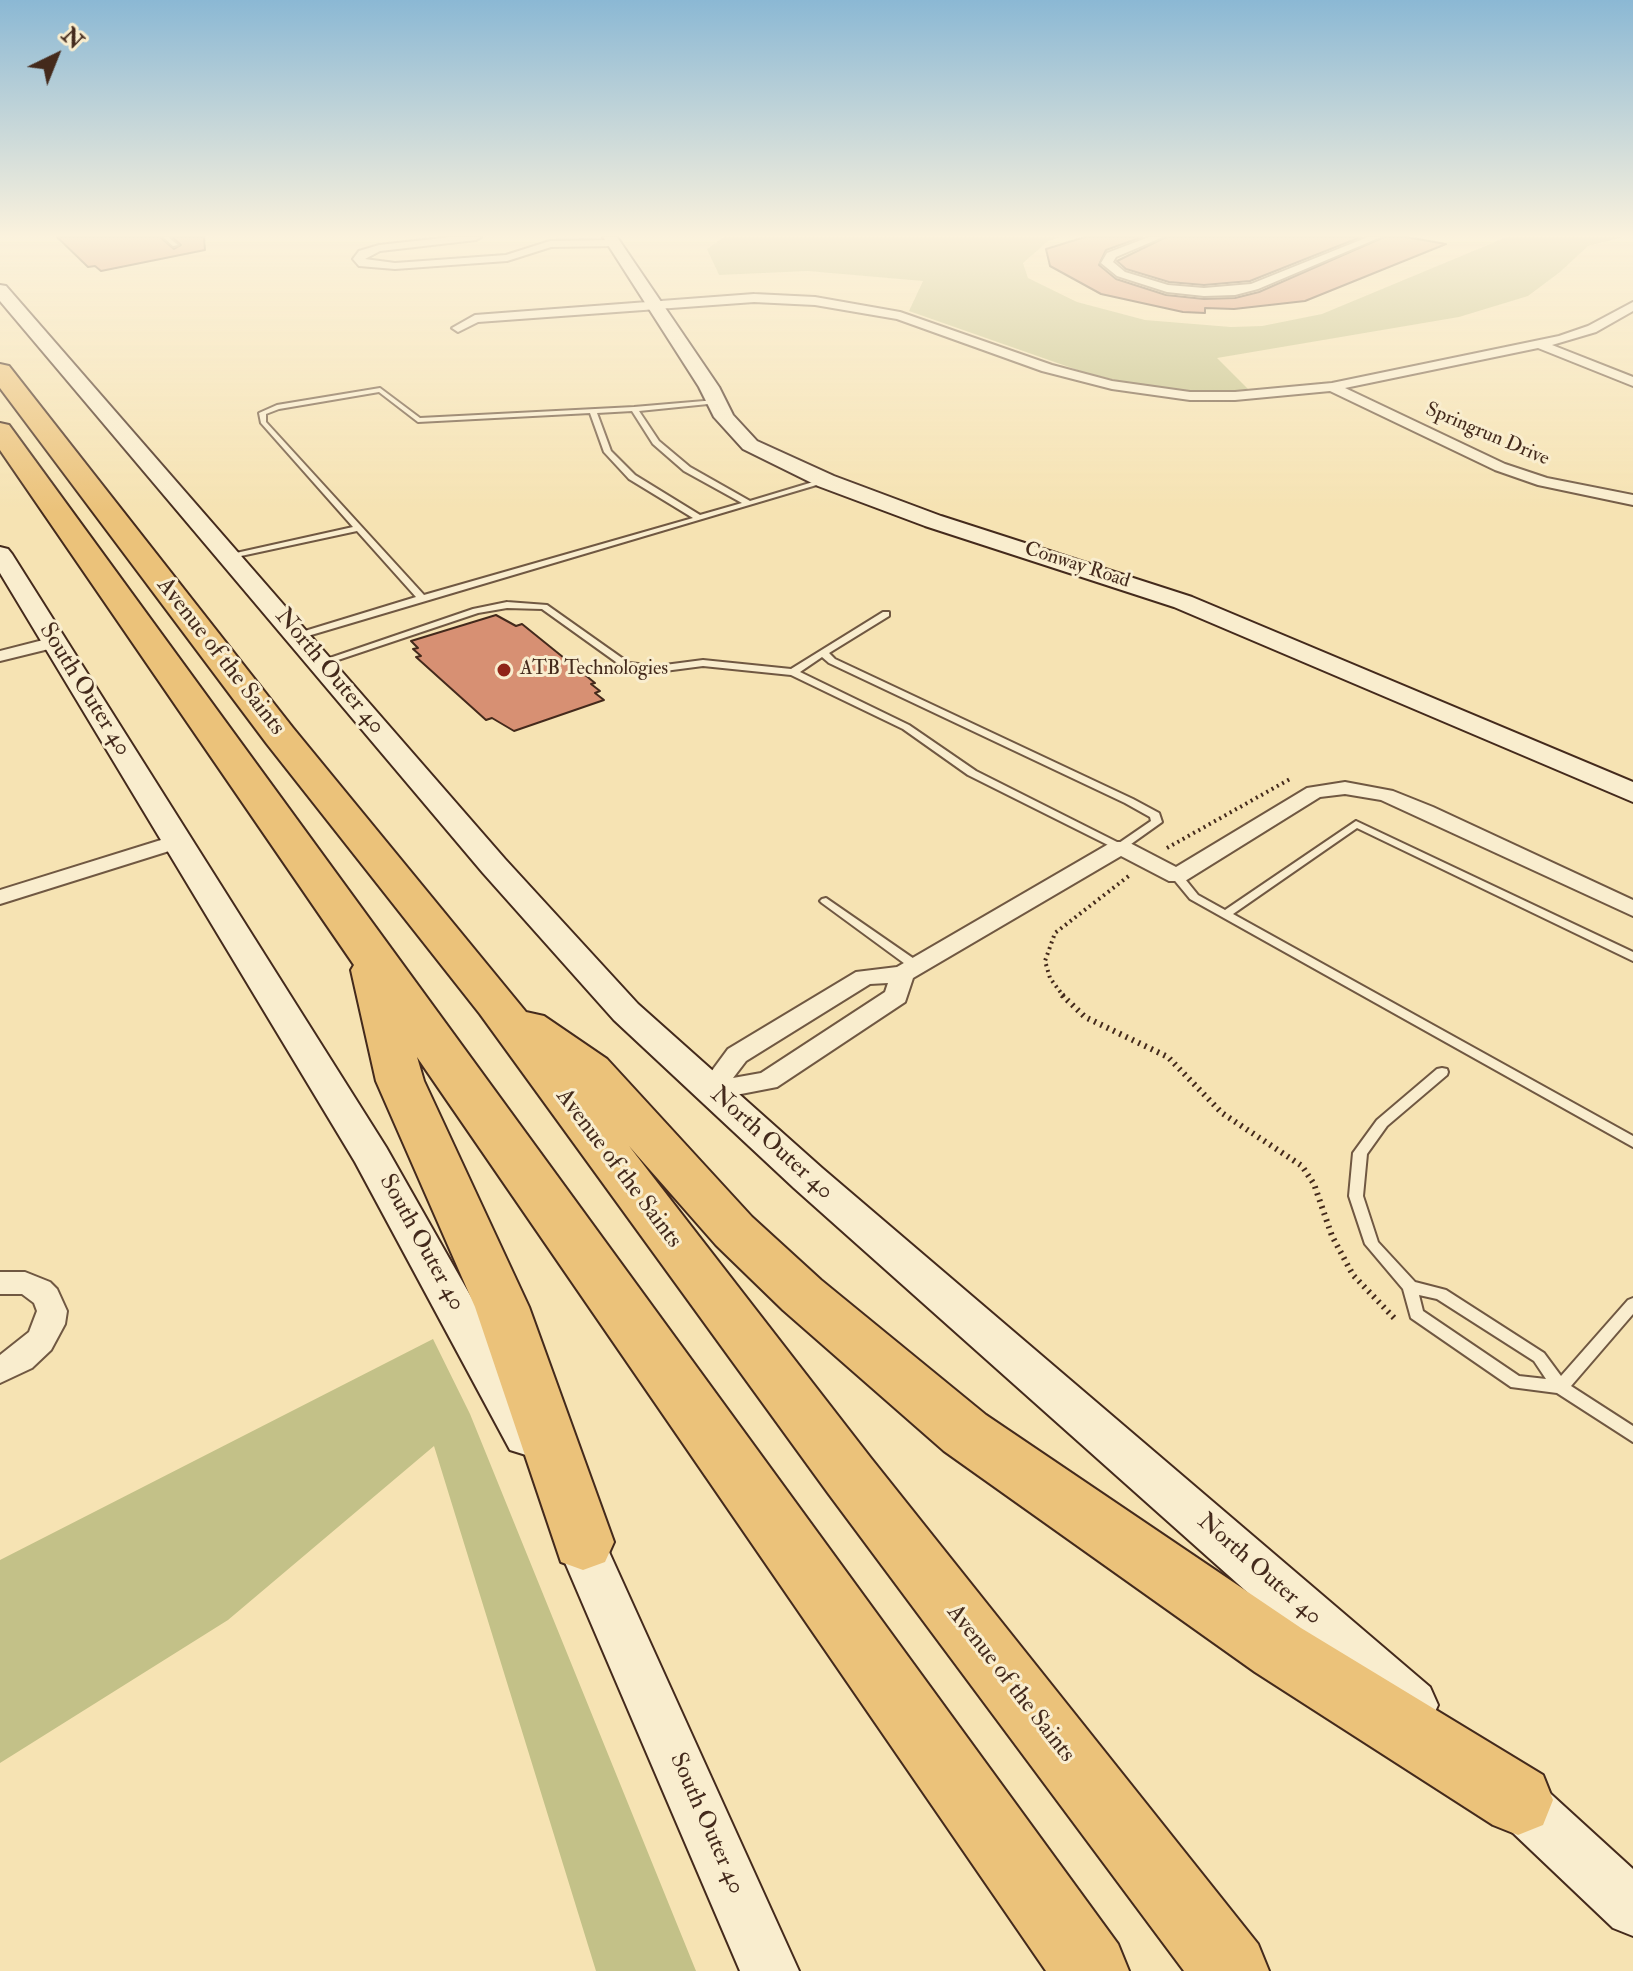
<!DOCTYPE html>
<style>
body{margin:0}
#map{position:relative;width:1633px;height:1971px;overflow:hidden;background:#f6e3b3;font-family:"IM FELL Double Pica",serif}
canvas{display:block}
.north{position:absolute;left:16px;top:16px;width:80px;height:80px;-webkit-text-stroke:6px #f9edce;paint-order:stroke;rotate:43deg;font-size:22px;font-weight:700;line-height:32px;text-align:center;color:#442a1c}
.north::after{content:'';display:block;margin:auto;width:28px;height:36px;background:#442a1c;clip-path:polygon(50% 0,100% 100%,50% 72%,0 100%)}
</style>
<div id="map">
<canvas width="1633" height="1971"></canvas>
<div class="north">N</div>
</div>
<script>
const g = document.querySelector('canvas').getContext('2d');
g.lineJoin = 'round';
function paint(path, color) { g.fillStyle = color; g.fill(path, 'evenodd'); }
const shape = rows => new Path2D(rows.map(r => 'M' + r).join(''));
function strokePath(path, color, width, dash) { g.strokeStyle = color; g.lineWidth = width; g.lineCap = dash ? 'butt' : 'round'; g.setLineDash(dash || []); g.stroke(path); }
function label(font, color, halo, rows, align = 'center') {
  g.font = font + ' "IM FELL Double Pica",serif'; g.lineWidth = 6; g.setLineDash([]); g.textBaseline = 'middle'; g.strokeStyle = halo; g.fillStyle = color; for (const [text, x, y, turn = 0] of rows) {
    g.save(); g.translate(x, y); g.rotate((+turn || 0) * Math.PI / 180); g.textAlign = isNaN(turn) ? turn : align; if (halo) g.strokeText(text, 0, 0); g.fillText(text, 0, 0); g.restore();
  }
}
const green = shape([
 [724,237,1061,237,1048,241,1023,263,1028,278,1077,302,1145,320,1231,327,1262,326,1322,314,1507,237,1623,237,1588,246,1560,272,1528,296,1459,317,1217,358,1250,391,1191,392,1133,384,1086,373,909,311,923,281,808,271,719,275,707,249],
 [433,1339,470,1414,696,1971,596,1971,434,1446,228,1620,0,1763,0,1560]
]);
const building = shape([
 [57,237,160,237,174,249,181,245,172,237,204,237,205,250,101,271,95,266,88,267,57,237],
 [1085,237,1142,237,1106,250,1099,265,1116,279,1166,295,1204,299,1235,298,1259,292,1384,237,1406,237,1446,244,1305,301,1234,309,1205,308,1205,313,1183,312,1101,294,1050,266,1046,249,1085,237],
 [1166,237,1361,237,1250,281,1204,285,1169,282,1126,269,1117,261,1166,237],
 [496,615,516,626,522,624,595,683,591,684,600,691,595,693,604,700,514,731,492,718,486,720,416,657,421,656,413,649,418,648,411,641,496,615]
]);
const pathFar1 = shape([
 [1167,848,1290,779],
 [1064,997,1050,978,1045,961,1055,933,1130,875]
]);
const path = shape([
 [1062,995,1085,1017,1168,1057,1222,1113,1302,1166,1314,1184,1332,1236,1353,1275,1397,1321]
]);
const lane = shape([
 [163,237,168,237,178,245,173,246,163,237],
 [380,388,420,418,634,407,716,400,718,401,718,403,639,411,659,441,690,467,750,501,823,479,830,481,301,638,295,638,295,634,416,597,357,531,227,559,227,555,353,527,261,423,259,413,277,405,380,388],
 [379,392,418,422,590,413,604,452,629,479,693,518,424,595,266,422,266,414,279,409,379,392],
 [632,411,653,444,684,471,742,503,700,515,635,475,611,451,597,413,632,411],
 [507,602,547,605,629,663,657,666,703,660,791,669,883,612,889,612,889,616,829,653,835,659,1133,799,1159,813,1162,822,1124,849,1116,849,968,775,903,729,791,675,703,666,657,672,623,667,542,609,507,608,478,613,323,665,320,666,315,663,473,609,507,602],
 [822,657,829,663,1125,803,1150,817,1151,821,1119,843,976,771,909,725,800,672,822,657],
 [1356,821,1633,952,1633,961,1357,828,1233,914,1633,1136,1633,1147,1190,899,1171,876,1173,874,1181,874,1198,895,1225,910,1356,821],
 [826,898,920,963,922,966,920,969,912,969,822,903,820,901,822,899,826,898],
 [1442,1068,1447,1069,1448,1072,1447,1075,1387,1126,1367,1154,1363,1196,1378,1242,1415,1282,1446,1290,1544,1353,1561,1376,1628,1300,1633,1298,1633,1314,1571,1386,1633,1426,1633,1442,1557,1393,1511,1387,1411,1318,1403,1289,1365,1244,1349,1196,1353,1153,1377,1120,1437,1069,1442,1068],
 [1419,1295,1437,1299,1534,1361,1546,1379,1519,1376,1423,1311,1419,1295]
]);
const street = shape([
 [451,237,481,237,476,240,380,251,365,259,395,263,506,255,550,241,614,240,619,243,614,246,551,247,507,261,395,269,359,266,353,259,359,251,379,245,451,237],
 [1149,237,1163,237,1116,257,1113,262,1125,272,1168,285,1204,288,1251,284,1368,237,1381,237,1258,289,1235,295,1204,296,1167,292,1117,276,1101,263,1107,253,1149,237],
 [754,294,815,297,900,312,1052,365,1112,381,1190,392,1235,392,1332,383,1559,336,1588,326,1633,302,1633,311,1596,332,1552,345,1633,377,1633,386,1538,348,1345,388,1505,464,1547,478,1633,495,1633,505,1538,485,1495,470,1330,391,1235,400,1190,400,1112,389,1042,371,897,319,815,305,754,302,478,322,458,332,452,328,475,315,754,294],
 [55,637,61,638,64,642,61,646,0,661,0,651,55,637],
 [1345,782,1393,791,1433,807,1633,900,1633,916,1381,800,1345,794,1320,797,1185,881,1169,881,1121,856,913,978,905,1002,777,1087,710,1100,701,1097,697,1091,728,1049,856,972,897,967,1112,842,1128,842,1176,867,1307,788,1345,782],
 [888,983,885,992,761,1073,733,1078,746,1061,870,984,888,983],
 [177,835,185,836,188,841,185,846,0,904,0,890,177,835],
 [0,1272,25,1272,50,1282,57,1289,67,1311,65,1324,51,1350,32,1368,0,1383,0,1355,29,1332,37,1311,34,1303,22,1294,0,1294,0,1272]
]);
const secondary = shape([
 [603,237,617,237,719,387,733,415,757,441,834,476,941,516,1192,597,1633,782,1633,802,1174,607,925,526,818,486,743,449,714,417,699,387,603,237],
 [0,285,6,286,505,859,638,1004,822,1168,1430,1687,1438,1705,1430,1723,1412,1730,1394,1723,794,1188,614,1020,483,873,0,301,0,285],
 [0,547,8,549,12,554,386,1147,542,1422,549,1436,542,1450,526,1455,510,1450,355,1162,0,573,0,547],
 [573,1504,590,1510,799,1971,740,1971,549,1525,556,1510,573,1504],
 [1511,1767,1530,1775,1633,1869,1633,1936,1613,1928,1492,1813,1484,1794,1492,1775,1511,1767]
]);
const highway = shape([
 [0,364,9,366,293,728,526,1012,544,1016,607,1059,752,1217,821,1280,986,1415,1301,1628,1543,1775,1553,1800,1543,1825,1518,1835,1493,1825,1255,1672,944,1451,783,1310,716,1245,629,1146,870,1457,1258,1944,1269,1971,1184,1971,828,1493,480,1014,267,744,0,388,0,364],
 [0,423,9,425,1118,1944,1129,1971,1046,1971,417,1057,424,1081,529,1307,614,1542,605,1562,583,1570,561,1562,475,1307,376,1081,351,970,354,965,0,450,0,423]
]);
const markers = [
 [504,670,8,"#8f2418"]
];
const farStreetnames = [
 ["Springrun Drive",1487,435,23],
 ["Conway Road",1077,566,18]
];
const farPoinames = [
 ["ATB Technologies",520,670]
];
const streetNames = [
 ["Avenue of the Saints",220,657,52],
 ["North Outer 40",329,672,50],
 ["South Outer 40",84,690,58],
 ["North Outer 40",771,1144,42],
 ["Avenue of the Saints",618,1169,53],
 ["South Outer 40",421,1243,61],
 ["North Outer 40",1259,1570,41],
 ["Avenue of the Saints",1010,1684,52],
 ["South Outer 40",706,1824,66]
];
paint(green, '#c3c188');
paint(building, '#d79073');
strokePath(building, '#442a1c', 2);
strokePath(lane, '#705842', 4);
strokePath(street, '#705842', 4);
strokePath(secondary, '#442a1c', 4);
strokePath(highway, '#442a1c', 4);
strokePath(pathFar1, '#442a1c', 4, [2, 4]);
strokePath(path, '#442a1c', 6, [2, 5]);
paint(lane, '#f9edce');
paint(street, '#f9edce');
paint(secondary, '#f9edce');
paint(highway, '#ebc27a');
const sky = g.createLinearGradient(0, 0, 0, 512);
sky.addColorStop(0, '#8bb8d4');
sky.addColorStop(0.46, '#fbf2dd');
sky.addColorStop(1, '#fbf2dd00');
g.fillStyle = sky;
g.fillRect(0, 0, 1633, 512);
for (const [x, y, r, color] of markers) { const dot = new Path2D(); dot.arc(x, y, r, 0, 2 * Math.PI); g.fillStyle = color; g.fill(dot); strokePath(dot, '#f9edce', 3); }
label('20px', '#442a1c', '#f9edce', farStreetnames);
label('20px', '#442a1c', '#f9edce', farPoinames, 'left');
label('24px', '#442a1c', '#f9edce', streetNames);
</script>
